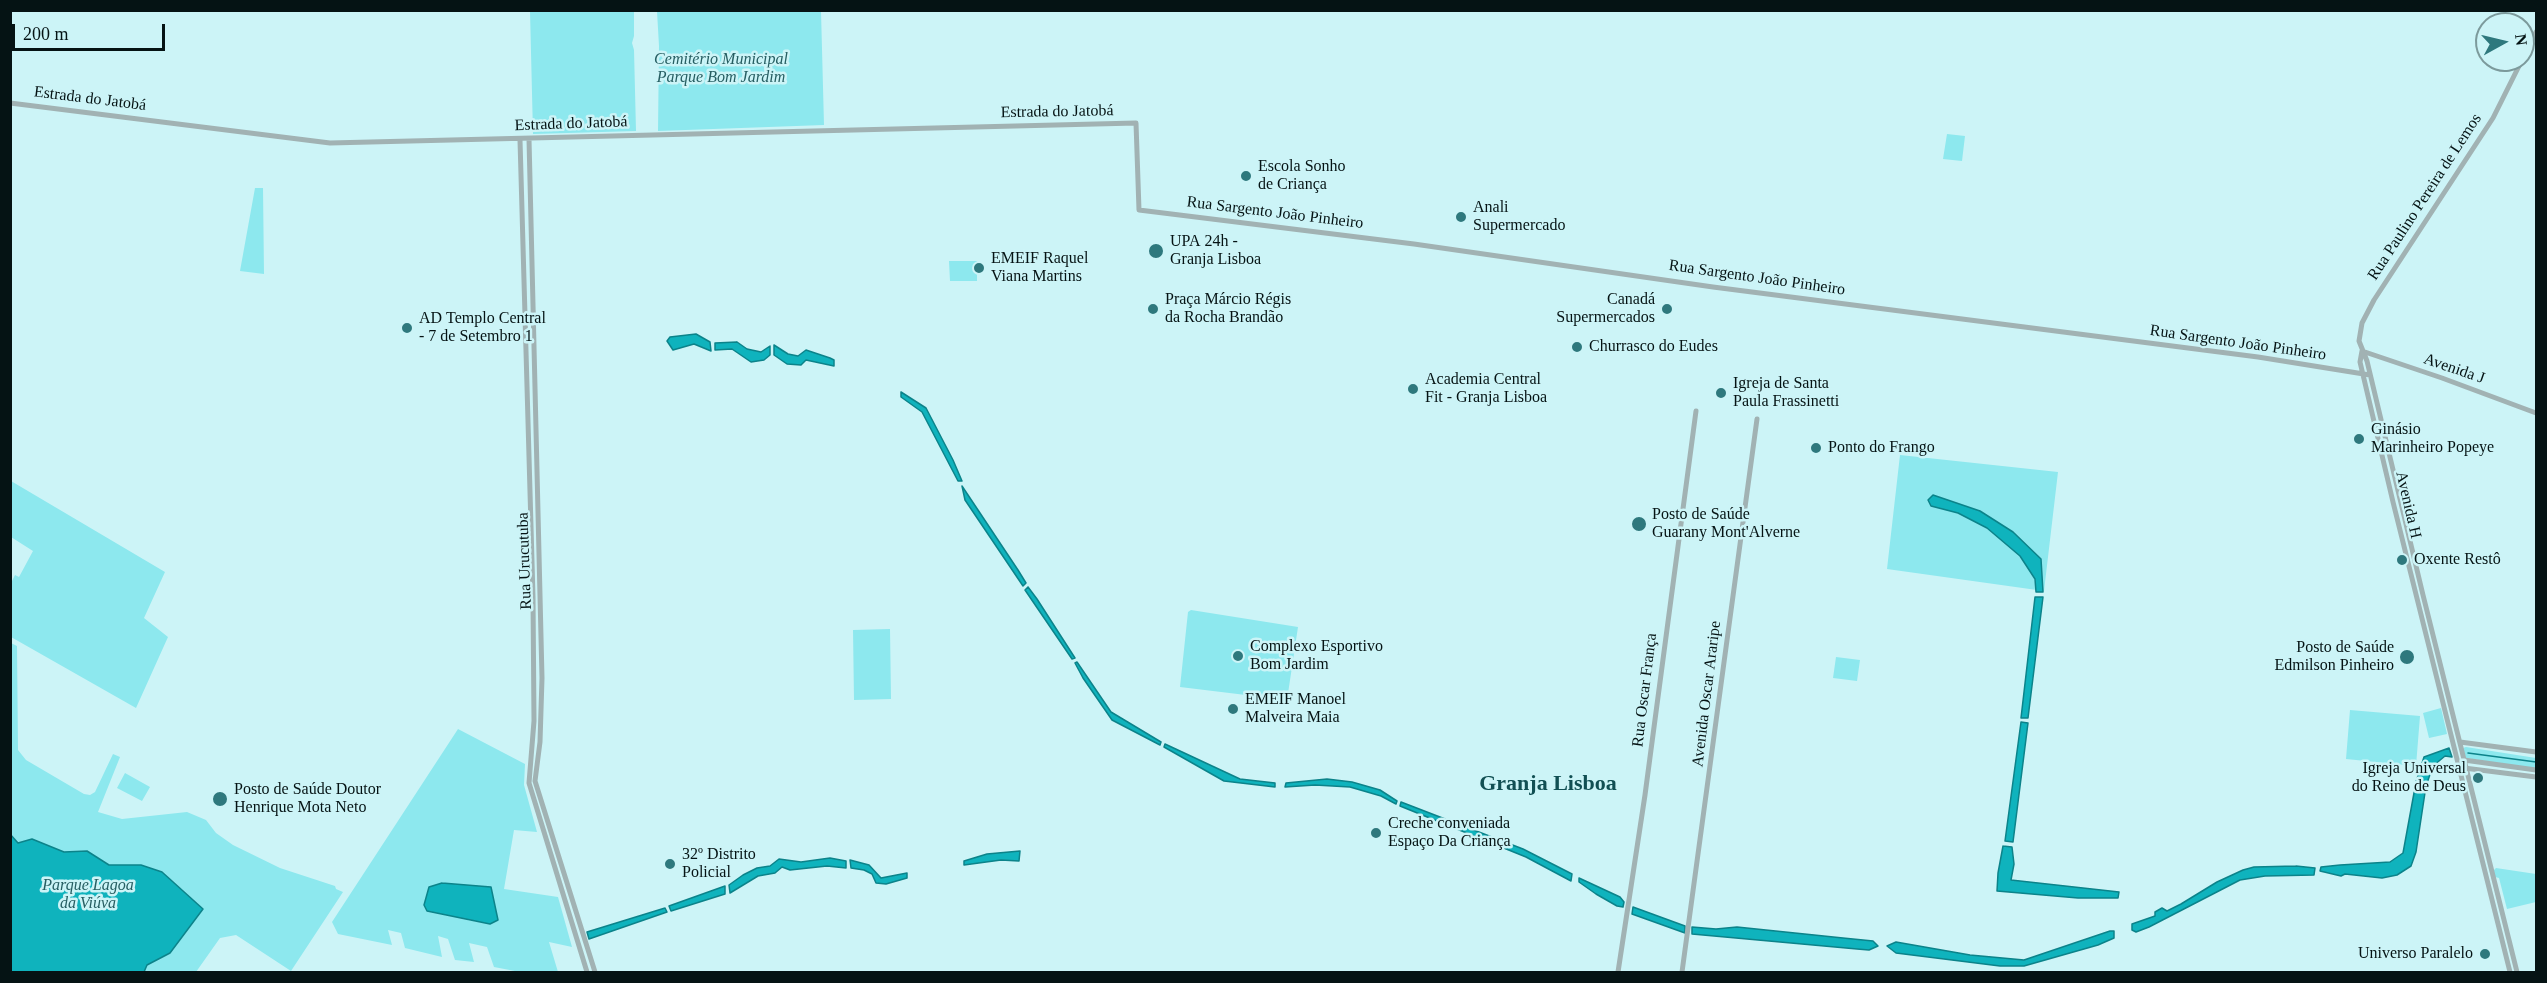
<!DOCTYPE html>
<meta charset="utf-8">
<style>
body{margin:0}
#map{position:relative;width:2547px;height:983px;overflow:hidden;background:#ccf4f7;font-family:"Times New Roman",serif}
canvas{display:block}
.frame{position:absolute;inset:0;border:12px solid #051314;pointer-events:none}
.north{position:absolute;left:2475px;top:12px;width:60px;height:60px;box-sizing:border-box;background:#ccf4f7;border:2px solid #7c9a9c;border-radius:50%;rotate:82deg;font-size:16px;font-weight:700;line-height:24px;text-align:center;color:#051314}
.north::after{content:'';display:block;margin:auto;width:21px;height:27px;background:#2e787d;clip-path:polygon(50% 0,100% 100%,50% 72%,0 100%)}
.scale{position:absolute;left:12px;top:24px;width:153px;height:27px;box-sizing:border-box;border:3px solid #051314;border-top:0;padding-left:8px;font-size:18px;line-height:21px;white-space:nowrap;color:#051314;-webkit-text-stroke:4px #ccf4f7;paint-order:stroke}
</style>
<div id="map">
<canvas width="2547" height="983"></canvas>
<div class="frame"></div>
<div class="north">N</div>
<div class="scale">200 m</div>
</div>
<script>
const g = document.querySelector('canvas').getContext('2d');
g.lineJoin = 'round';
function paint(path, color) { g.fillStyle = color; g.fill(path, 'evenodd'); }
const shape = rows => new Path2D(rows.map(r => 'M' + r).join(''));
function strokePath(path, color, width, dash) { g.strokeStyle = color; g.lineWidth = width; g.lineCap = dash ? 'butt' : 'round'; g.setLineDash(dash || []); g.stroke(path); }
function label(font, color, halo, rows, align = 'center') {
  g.font = font + ' "Times New Roman",serif'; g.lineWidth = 5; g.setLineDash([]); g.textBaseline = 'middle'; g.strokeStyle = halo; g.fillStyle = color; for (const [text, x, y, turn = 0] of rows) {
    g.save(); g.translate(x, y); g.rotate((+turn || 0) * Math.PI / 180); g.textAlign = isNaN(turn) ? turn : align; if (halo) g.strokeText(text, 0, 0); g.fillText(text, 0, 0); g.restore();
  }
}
const green = shape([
 [530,11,634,11,634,36,632,43,634,50,636,131,533,134],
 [657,11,821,11,824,125,658,131,659,46],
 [1947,134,1965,136,1962,161,1943,159],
 [255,188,263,188,264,274,240,271],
 [949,261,977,261,977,281,950,281],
 [1900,455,2058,472,2044,591,1887,569],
 [11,481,165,572,144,618,168,637,136,708,11,637,11,583,15,575,19,577,33,551,11,537],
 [1191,610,1298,627,1287,700,1180,687,1188,612],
 [890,629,891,699,854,700,853,630],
 [11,643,17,646,18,750,26,760,84,794,90,795,95,792,113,754,120,757,98,812,122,819,187,812,206,820,216,833,233,845,280,868,335,886,336,889,343,892,291,971,236,935,220,938,196,972,11,972],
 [1836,657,1860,660,1857,681,1833,678],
 [2441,708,2447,734,2429,738,2423,713],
 [2350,710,2420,716,2416,766,2346,759],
 [458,729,525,764,524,785,537,832,514,830,504,889,558,897,572,947,549,942,558,972,520,972,494,967,487,947,469,943,474,962,455,960,448,939,438,936,442,957,405,948,401,933,388,930,392,945,338,934,332,922],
 [454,884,476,887,490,924,468,920],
 [2466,747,2536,758,2536,769,2466,758,2463,748],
 [125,773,150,787,142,801,117,788],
 [2496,868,2536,874,2536,902,2507,909,2499,878,2495,877,2493,871]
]);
const water = shape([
 [696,334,710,342,711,351,694,344,673,350,667,341,670,337,696,334],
 [737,342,747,349,761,352,770,346,770,355,764,360,751,362,732,349,715,350,715,343,737,342],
 [774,345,788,354,798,356,806,350,830,358,834,360,834,366,806,360,801,365,787,364,774,355,774,345],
 [901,392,926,408,953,460,962,481,958,481,922,412,901,397,901,392],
 [962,486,1018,570,1026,583,1023,586,965,500,962,486],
 [1933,495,1980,511,2013,532,2041,559,2043,592,2036,592,2035,579,2020,556,1987,528,1958,513,1931,506,1928,500,1933,495],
 [1028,587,1037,599,1075,658,1072,659,1025,590,1028,587],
 [2035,597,2043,597,2028,718,2021,718,2035,597],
 [1077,662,1111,712,1161,742,1160,745,1112,720,1083,678,1075,663,1077,662],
 [2021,722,2028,723,2013,842,2005,841,2021,722],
 [1165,744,1240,779,1275,783,1275,787,1224,781,1164,747,1165,744],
 [2449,748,2452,757,2445,756,2433,766,2426,786,2416,852,2411,866,2397,875,2382,878,2345,874,2341,876,2320,871,2321,867,2340,865,2390,862,2403,853,2416,782,2424,757,2449,748],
 [1327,779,1352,782,1380,790,1397,801,1396,804,1381,796,1350,787,1315,785,1285,787,1286,783,1327,779],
 [1401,802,1523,849,1572,874,1571,881,1526,857,1400,806,1401,802],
 [10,834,18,843,32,839,64,852,87,851,109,865,141,865,162,872,203,909,170,953,147,965,144,972,11,972,10,834],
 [2003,846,2012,847,2014,864,2011,880,2119,892,2118,898,2078,898,1997,891,1998,873,2003,846],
 [1020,851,1019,861,1001,860,964,865,964,861,987,854,1020,851],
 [830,858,846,861,846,868,827,866,790,870,782,867,775,873,758,876,730,893,729,885,743,875,757,868,770,866,779,859,801,862,830,858],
 [850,860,869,865,881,878,907,873,907,878,886,884,876,883,872,874,864,870,851,868,850,860],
 [2296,866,2315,868,2314,875,2265,876,2240,880,2149,927,2136,932,2132,930,2132,924,2155,916,2155,912,2162,908,2167,911,2181,904,2217,882,2243,870,2254,867,2296,866],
 [1579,878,1620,897,1624,902,1623,907,1617,906,1596,894,1579,882,1579,878],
 [442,883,491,887,498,920,490,924,427,911,424,905,429,887,442,883],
 [725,886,725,894,671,911,669,906,725,886],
 [1633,907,1685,926,1685,933,1632,914,1633,907],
 [665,908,667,912,589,939,587,932,665,908],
 [1692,927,1716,929,1737,927,1843,938,1873,941,1878,946,1869,950,1857,949,1692,934,1692,927],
 [2110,931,2114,931,2114,938,2098,945,2024,966,2000,966,1896,953,1887,946,1896,942,1970,955,2024,960,2110,931]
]);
const stream = shape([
 [2468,753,2536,762]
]);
const minor = shape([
 [2523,58,2536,32],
 [10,103,330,143,1136,123,1139,210,1414,244,1713,287,2258,357,2370,375],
 [529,139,542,678,540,742,535,781,595,972],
 [520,140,533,597,534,721,529,783,587,972],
 [2362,351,2360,362,2393,502,2510,972],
 [2362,351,2442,378,2536,413],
 [2460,742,2536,752],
 [2464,760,2536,770],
 [2464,768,2536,777],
 [1618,972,1645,795,1696,411],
 [1682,972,1757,419],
 [2517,972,2423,595,2367,361,2359,341,2362,323,2374,300,2493,118,2522,60]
]);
const markers = [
 [1246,176,6,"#2e787d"],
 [1461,217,6,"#2e787d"],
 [1156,251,8,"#2e787d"],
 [979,268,6,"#2e787d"],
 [1153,309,6,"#2e787d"],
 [1667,309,6,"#2e787d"],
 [407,328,6,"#2e787d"],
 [1577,347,6,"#2e787d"],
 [1413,389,6,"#2e787d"],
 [1721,393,6,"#2e787d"],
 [2359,439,6,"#2e787d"],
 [1816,448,6,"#2e787d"],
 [1639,524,8,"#2e787d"],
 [2402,560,6,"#2e787d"],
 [1238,656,6,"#2e787d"],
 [2407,657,8,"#2e787d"],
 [1233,709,6,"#2e787d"],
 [2478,778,6,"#2e787d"],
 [220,799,8,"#2e787d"],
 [1376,833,6,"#2e787d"],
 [670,864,6,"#2e787d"],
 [2485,954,6,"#2e787d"]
];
const parkNames = [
 ["Cemitério Municipal",721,60],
 ["Parque Bom Jardim",721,78],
 ["Parque Lagoa",88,886],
 ["da Viúva",88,904]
];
const streetNames = [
 ["Estrada do Jatobá",90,99,7],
 ["Estrada do Jatobá",1057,112,-1],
 ["Estrada do Jatobá",571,124,-2],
 ["Rua Paulino Pereira de Lemos",2425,197,-57],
 ["Rua Sargento João Pinheiro",1275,213,7],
 ["Rua Sargento João Pinheiro",1757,278,8],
 ["Rua Sargento João Pinheiro",2238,343,8],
 ["Avenida J",2454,369,19],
 ["Avenida H",2408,505,77],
 ["Rua Urucutuba",525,561,-92],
 ["Rua Oscar França",1645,690,-83],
 ["Avenida Oscar Araripe",1707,694,-83]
];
const poiNames = [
 ["Escola Sonho",1258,167],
 ["de Criança",1258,185],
 ["Anali",1473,208],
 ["Supermercado",1473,226],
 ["UPA 24h -",1170,242],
 ["Granja Lisboa",1170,260],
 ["EMEIF Raquel",991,259],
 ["Viana Martins",991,277],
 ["Praça Márcio Régis",1165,300],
 ["da Rocha Brandão",1165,318],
 ["Canadá",1655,300,"right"],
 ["Supermercados",1655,318,"right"],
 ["AD Templo Central",419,319],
 ["- 7 de Setembro 1",419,337],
 ["Churrasco do Eudes",1589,347],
 ["Academia Central",1425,380],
 ["Fit - Granja Lisboa",1425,398],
 ["Igreja de Santa",1733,384],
 ["Paula Frassinetti",1733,402],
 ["Ginásio",2371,430],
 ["Marinheiro Popeye",2371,448],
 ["Ponto do Frango",1828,448],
 ["Posto de Saúde",1652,515],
 ["Guarany Mont'Alverne",1652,533],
 ["Oxente Restô",2414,560],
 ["Complexo Esportivo",1250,647],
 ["Bom Jardim",1250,665],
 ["Posto de Saúde",2394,648,"right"],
 ["Edmilson Pinheiro",2394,666,"right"],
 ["EMEIF Manoel",1245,700],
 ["Malveira Maia",1245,718],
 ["Igreja Universal",2466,769,"right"],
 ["do Reino de Deus",2466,787,"right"],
 ["Posto de Saúde Doutor",234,790],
 ["Henrique Mota Neto",234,808],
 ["Creche conveniada",1388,824],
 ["Espaço Da Criança",1388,842],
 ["32º Distrito",682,855],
 ["Policial",682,873],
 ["Universo Paralelo",2473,954,"right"]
];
const districtNames = [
 ["Granja Lisboa",1548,784]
];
paint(green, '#8de8ee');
paint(water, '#0fb3bd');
strokePath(water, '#0c838a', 1.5);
strokePath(stream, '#0c838a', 1.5);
strokePath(minor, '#a1b2b3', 5);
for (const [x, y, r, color] of markers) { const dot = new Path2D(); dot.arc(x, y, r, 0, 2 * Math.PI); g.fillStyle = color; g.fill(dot); strokePath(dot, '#ccf4f7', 2); }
label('italic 16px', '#265e62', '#ccf4f7', parkNames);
label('16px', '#051314', '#ccf4f7', streetNames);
label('16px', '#051314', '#ccf4f7', poiNames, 'left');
label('bold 22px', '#114f53', '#ccf4f7', districtNames);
</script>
